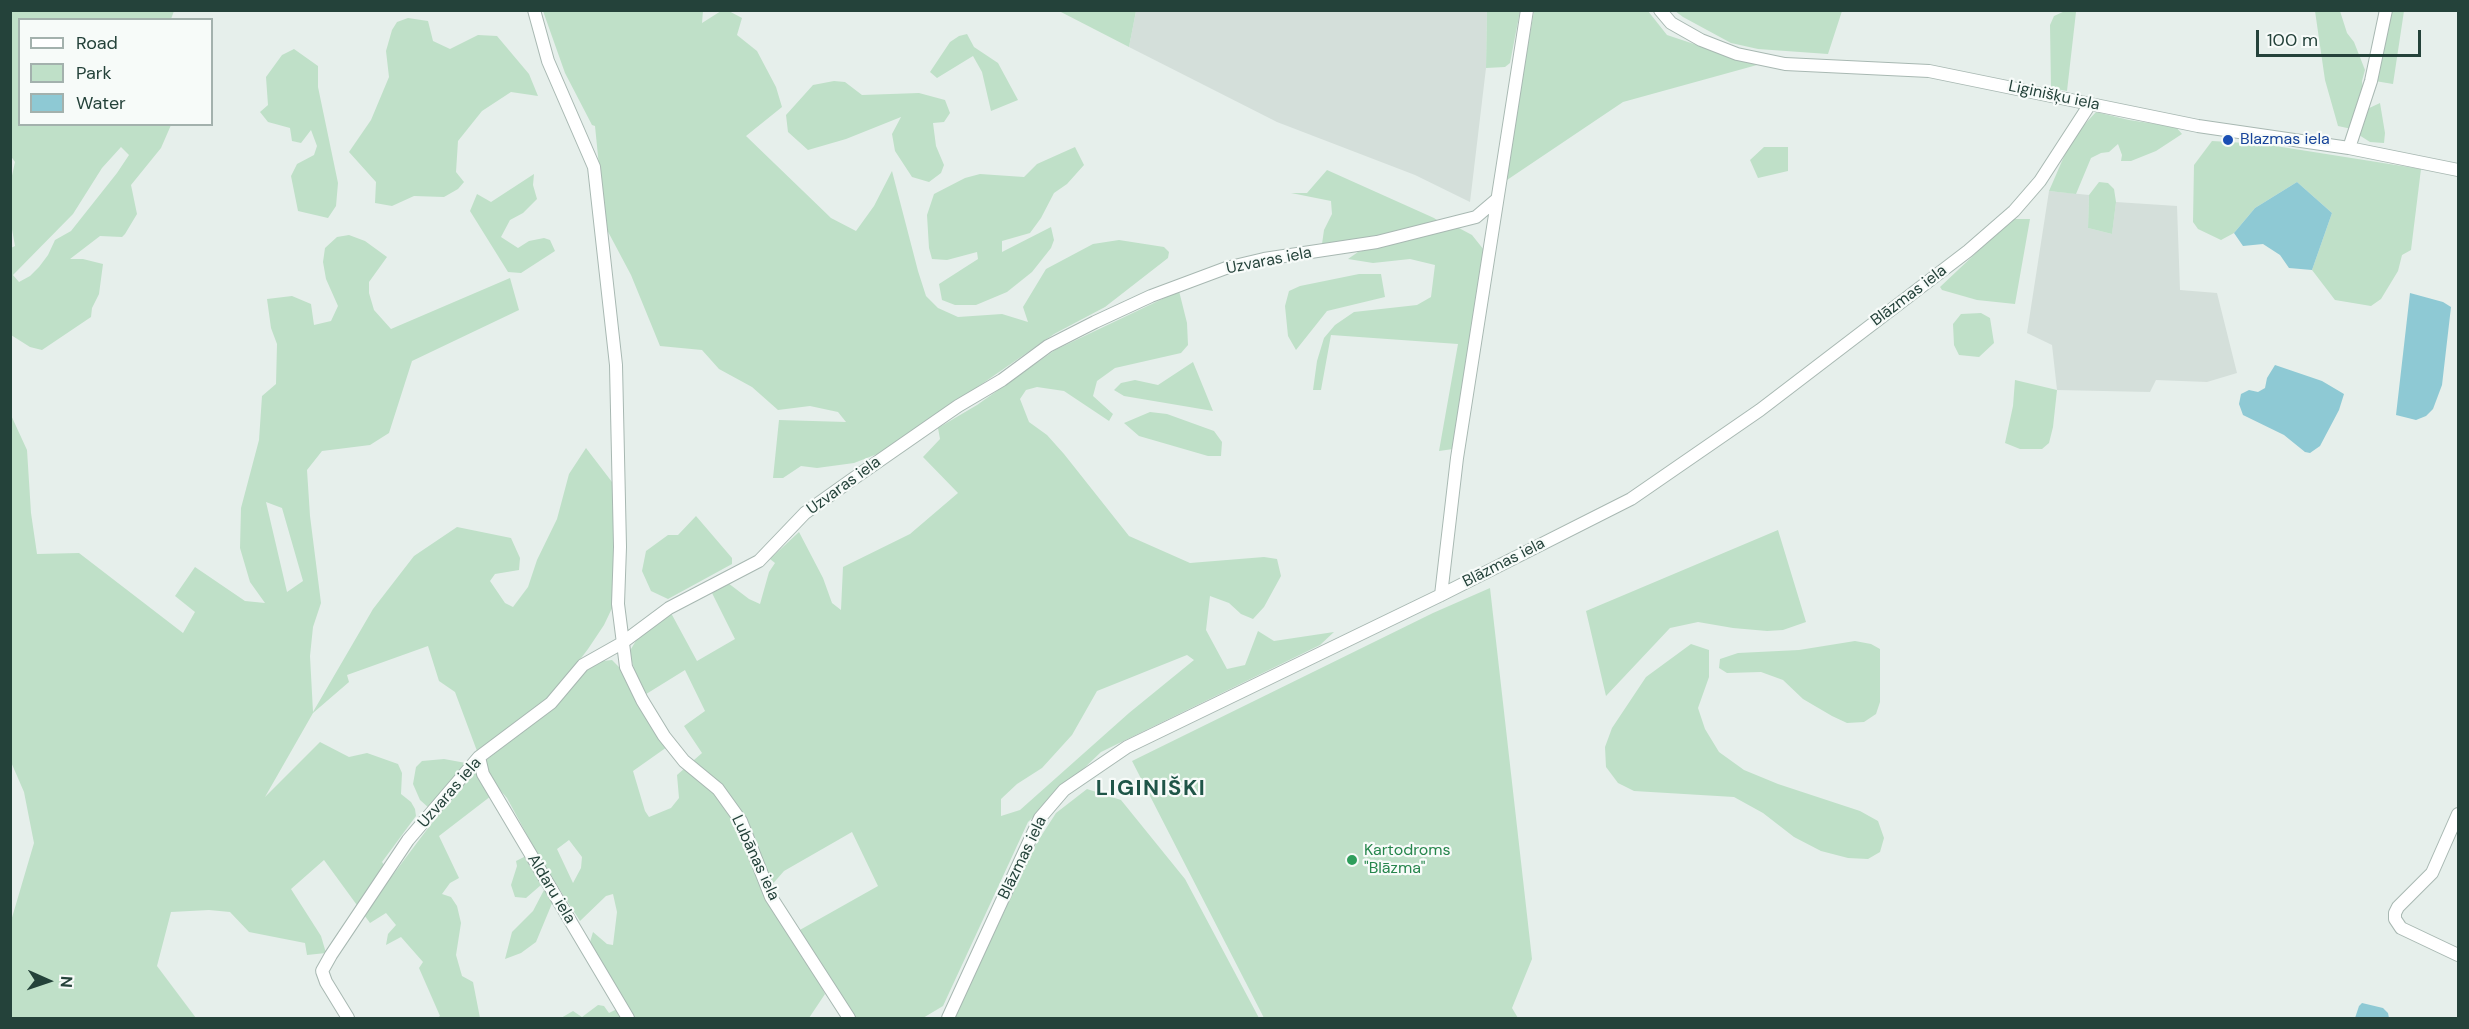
<!DOCTYPE html>
<meta charset="utf-8">
<style>
body{margin:0}
#map{position:relative;width:2469px;height:1029px;overflow:hidden;background:#e6efeb;font-family:"DM Sans",sans-serif}
canvas{display:block}
.frame{position:absolute;inset:0;border:12px solid #24423a;pointer-events:none}
.legend{position:absolute;left:18px;top:18px;width:195px;height:108px;box-sizing:border-box;background:#f7fbf9;border:2px solid #a3b1ad;margin:0;padding:8px 10px;list-style:none;font-size:18px;color:#24423a}
.legend li{display:flex;align-items:center;gap:12px;height:30px}
.legend b{width:30px;border:2px solid #a3b1ad}
.north{position:absolute;left:18px;top:951px;width:60px;height:60px;-webkit-text-stroke:4px #f7fbf9;paint-order:stroke;rotate:93deg;font-size:16px;font-weight:700;line-height:24px;text-align:center;color:#24423a}
.north::after{content:'';display:block;margin:auto;width:21px;height:27px;background:#24423a;clip-path:polygon(50% 0,100% 100%,50% 72%,0 100%)}
.scale{position:absolute;left:2256px;top:30px;width:165px;height:27px;box-sizing:border-box;border:3px solid #24423a;border-top:0;padding-left:8px;font-size:18px;line-height:21px;white-space:nowrap;color:#24423a;-webkit-text-stroke:4px #f7fbf9;paint-order:stroke}
</style>
<div id="map">
<canvas width="2469" height="1029"></canvas>
<div class="frame"></div>
<ul class="legend">
<li><b style="height:8px;background:#fff"></b>Road</li>
<li><b style="height:16px;background:#bfe0c8"></b>Park</li>
<li><b style="height:16px;background:#8ec9d4"></b>Water</li>
</ul>
<div class="north">N</div>
<div class="scale">100 m</div>
</div>
<script>
const g = document.querySelector('canvas').getContext('2d');
g.lineJoin = 'round';
function paint(path, color) { g.fillStyle = color; g.fill(path, 'evenodd'); }
const shape = rows => new Path2D(rows.map(r => 'M' + r).join(''));
function strokePath(path, color, width, dash) { g.strokeStyle = color; g.lineWidth = width; g.lineCap = dash ? 'butt' : 'round'; g.setLineDash(dash || []); g.stroke(path); }
function label(font, color, halo, rows, align = 'center') {
  g.font = font + ' "DM Sans",sans-serif'; g.lineWidth = 4.5; g.setLineDash([]); g.textBaseline = 'middle'; g.strokeStyle = halo; g.fillStyle = color; for (const [text, x, y, turn = 0] of rows) {
    g.save(); g.translate(x, y); g.rotate((+turn || 0) * Math.PI / 180); g.textAlign = isNaN(turn) ? turn : align; if (halo) g.strokeText(text, 0, 0); g.fillText(text, 0, 0); g.restore();
  }
}
const built = shape([
 [1136,11,1487,11,1486,68,1470,202,1415,175,1277,122,1129,47],
 [2049,191,2089,195,2088,228,2112,234,2116,202,2177,206,2180,290,2217,293,2237,373,2207,382,2156,380,2150,392,2057,390,2052,345,2027,333]
]);
const green = shape([
 [11,10,174,11,171,19,20,20,20,124,171,125,161,148,131,185,137,214,125,234,122,237,100,236,70,259,83,259,103,264,99,294,92,308,91,317,42,350,30,347,11,335,11,248,15,246,10,218,11,180,15,162,10,155],
 [121,147,129,155,117,173,71,231,55,240,48,255,39,267,30,276,19,282,13,275,73,214,102,168],
 [727,10,742,18,737,35,757,51,776,87,782,107,746,136,831,218,856,231,874,206,892,171,918,271,926,296,938,308,958,317,1002,314,1028,322,1023,307,1046,269,1093,244,1119,240,1164,247,1169,252,1168,258,1105,307,1054,334,885,451,854,463,817,468,801,466,783,478,773,478,779,420,846,422,838,412,810,406,778,410,752,387,719,369,702,350,660,346,631,275,605,226,595,126,592,125,565,73,543,11,703,11,702,23,721,11],
 [1059,11,1136,11,1129,47],
 [1487,11,1520,11,1510,63,1505,67,1486,68],
 [1534,11,1648,11,1667,35,1757,65,1623,102,1507,180,1508,160],
 [1675,11,1842,11,1828,54,1758,49,1731,43,1683,17],
 [2065,11,2076,12,2067,91,2051,88,2050,25,2054,16],
 [2315,11,2340,11,2347,33,2354,42,2365,70,2362,81,2365,110,2380,103,2385,133,2384,143,2370,142,2359,135,2361,131,2338,126,2325,80],
 [2392,11,2404,11,2393,84,2375,81],
 [408,18,428,21,433,41,450,49,478,35,497,36,529,74,538,96,511,92,482,111,458,141,456,172,464,182,458,189,444,197,414,196,392,206,375,203,376,182,349,152,371,120,389,77,386,51,392,30,397,22],
 [967,34,974,47,998,63,1018,100,991,111,982,72,973,56,937,78,930,72,950,42,959,36],
 [294,49,318,66,318,87,338,183,336,206,328,218,298,211,291,176,297,164,314,155,317,146,311,130,301,143,292,141,290,128,268,122,260,112,268,105,266,77,282,55],
 [834,81,845,82,862,95,919,93,945,100,950,113,944,122,933,123,936,146,944,165,941,173,929,182,912,177,895,151,892,134,901,117,846,139,808,150,788,132,786,115,813,85],
 [2096,112,2129,120,2176,127,2182,134,2156,151,2131,161,2121,161,2122,155,2118,144,2109,152,2101,153,2091,158,2076,194,2049,191,2072,138],
 [2212,141,2263,144,2421,169,2411,250,2402,255,2398,271,2381,299,2371,306,2335,300,2312,270,2332,213,2297,182,2255,208,2234,233,2221,240,2198,229,2193,222,2194,165],
 [1075,147,1084,165,1067,184,1054,193,1041,218,1030,233,1002,241,1002,252,1051,227,1054,240,1051,248,1032,272,1007,292,976,305,955,305,942,300,939,284,978,259,977,252,947,260,932,259,929,248,927,215,934,194,965,178,980,174,1024,177,1037,164],
 [1764,147,1788,147,1788,171,1758,178,1750,160],
 [1327,170,1434,218,1440,222,1350,243,1322,244,1324,230,1332,214,1331,201,1291,193,1307,193],
 [534,174,533,185,537,199,523,213,510,220,501,237,518,248,529,241,544,238,550,240,555,251,521,273,508,272,470,211,477,194,491,202],
 [2099,182,2108,183,2114,189,2116,202,2112,234,2088,228,2089,195],
 [2012,219,2030,219,2015,304,1977,300,1942,290,1940,287],
 [1457,227,1472,235,1484,250,1453,449,1439,451,1458,344,1331,335,1321,390,1313,390,1317,361,1324,338,1335,325,1354,312,1417,305,1431,297,1435,265,1410,259,1373,263,1348,259,1358,252],
 [349,235,365,241,387,257,369,282,369,293,374,310,391,329,510,278,519,310,412,361,389,433,370,445,322,451,307,470,310,516,321,603,313,627,310,656,313,712,373,609,414,556,457,527,511,538,520,558,519,570,495,574,490,581,505,603,513,607,528,587,537,560,557,519,569,474,586,448,612,482,615,577,614,604,604,625,588,649,550,699,477,751,455,692,439,681,428,646,347,675,349,682,313,713,265,797,320,742,349,757,367,753,398,764,402,773,401,794,411,802,415,809,416,816,382,862,392,876,477,763,491,796,439,836,459,878,450,883,442,894,451,897,457,906,461,923,456,955,462,976,473,982,480,1018,437,1018,440,1016,419,968,423,962,401,937,386,945,388,934,396,925,386,913,370,923,324,860,291,889,321,936,326,953,307,955,305,943,249,932,230,912,209,910,171,912,157,966,196,1018,11,1018,11,921,34,843,24,792,11,762,10,413,27,450,31,513,37,554,79,553,183,633,195,612,175,596,195,567,245,601,265,603,250,582,240,548,241,508,259,440,262,396,276,384,277,344,271,328,267,299,292,296,311,304,314,325,331,321,338,306,326,279,323,262,325,248,337,237],
 [266,502,282,508,303,581,287,592],
 [1359,274,1381,274,1385,297,1327,311,1296,350,1288,336,1285,306,1289,291,1300,286],
 [1179,291,1187,323,1188,345,1181,353,1115,368,1097,381,1093,396,1113,414,1109,421,1064,391,1037,387,1026,390,1020,399,1029,422,1047,435,1064,454,1129,536,1190,563,1264,557,1277,559,1281,576,1264,607,1253,619,1241,614,1229,603,1210,596,1206,630,1227,669,1245,665,1258,631,1274,641,1334,632,1320,645,1101,752,1028,822,943,1006,923,1018,856,1018,852,1016,798,931,878,886,852,832,784,871,770,887,825,994,809,1018,561,1018,573,1011,582,1017,598,1005,604,1006,609,1013,625,1005,590,942,593,932,607,944,613,945,617,912,613,894,606,896,580,921,540,859,507,798,487,775,485,761,509,742,584,670,603,661,612,660,624,672,667,747,633,771,645,811,649,817,671,808,679,798,677,775,702,753,684,726,705,711,685,670,643,696,631,659,631,649,640,634,671,613,697,661,735,639,712,593,728,583,749,599,760,604,769,572,775,563,770,559,799,532,823,578,832,603,841,610,843,567,910,534,958,493,923,457,940,439,938,428,977,405,1055,350],
 [1187,655,1194,660,1129,713,1020,810,1001,816,1001,799,1017,784,1042,768,1072,735,1097,691],
 [569,840,582,857,581,868,573,883,557,849],
 [1981,313,1990,318,1994,343,1979,357,1959,355,1954,345,1953,324,1961,314],
 [1193,362,1213,411,1124,396,1114,390,1121,383,1135,380,1158,385],
 [2015,380,2057,390,2053,427,2049,443,2042,449,2020,449,2005,443,2013,406],
 [1150,412,1167,414,1214,431,1222,442,1221,456,1208,456,1139,436,1124,423],
 [696,516,732,558,732,564,668,599,651,591,642,571,646,551,668,535,678,535],
 [1778,530,1806,622,1783,630,1767,631,1733,628,1698,622,1670,628,1606,696,1586,611],
 [1490,588,1532,959,1512,1008,1518,1018,1264,1018,1132,761,1433,613],
 [1855,641,1871,644,1880,649,1880,702,1876,714,1864,722,1847,723,1832,716,1803,699,1783,680,1761,672,1727,673,1719,668,1720,659,1738,653,1799,650],
 [1691,644,1709,650,1709,677,1698,708,1705,729,1719,752,1744,770,1778,784,1860,811,1878,821,1884,838,1880,852,1868,859,1848,858,1821,851,1794,837,1763,813,1734,797,1634,791,1618,783,1606,767,1605,747,1612,728,1646,677],
 [444,759,466,763,429,808,420,800,413,784,416,767,422,761],
 [1087,789,1121,800,1185,879,1259,1018,954,1018,1036,844,1056,813],
 [526,856,541,885,526,898,515,897,511,885,517,866,516,861],
 [544,890,553,901,536,942,521,953,505,959,512,932,533,911]
]);
const water = shape([
 [2297,182,2332,213,2312,270,2289,268,2280,255,2263,244,2243,246,2234,233,2255,208],
 [2410,293,2443,302,2451,307,2442,385,2433,409,2426,416,2416,420,2396,415],
 [2275,365,2322,381,2344,394,2339,410,2320,446,2310,453,2305,452,2284,435,2243,415,2239,404,2241,394,2249,390,2258,392,2265,388,2267,378],
 [2362,1003,2383,1008,2388,1013,2389,1018,2355,1018,2359,1006]
]);
const minor = shape([
 [534,10,548,61,594,167,616,365,620,547,618,604,626,667,642,700,664,736,684,761,718,789,741,821,771,897,849,1018],
 [1660,10,1671,23,1701,40,1737,54,1785,64,1929,71,2198,126,2349,148,2458,170],
 [2349,148,2371,81,2386,10],
 [1441,595,1457,458,1527,10],
 [479,757,483,774,628,1018],
 [2458,814,2432,873,2398,907,2395,913,2395,919,2401,928,2458,955],
 [348,1018,326,982,322,971,331,955,408,840,479,757,551,703,583,665,622,643,669,608,759,561,805,513,850,481,958,406,1002,380,1048,346,1095,322,1151,296,1226,268,1264,259,1377,242,1476,217,1496,200],
 [948,1018,1040,818,1064,790,1127,747,1441,595,1631,499,1760,410,1968,251,2014,211,2040,181,2090,104]
]);
const markers = [
 [2228,140,6,"#1a4fb4"],
 [1352,860,6,"#2e9e5b"]
];
const streetNames = [
 ["Liginišķu iela",2054,96,12],
 ["Uzvaras iela",1269,261,-11],
 ["Blāzmas iela",1909,296,-37],
 ["Uzvaras iela",844,486,-36],
 ["Blāzmas iela",1504,563,-27],
 ["Uzvaras iela",450,793,-49],
 ["Lubānas iela",755,858,65],
 ["Blāzmas iela",1023,858,-64],
 ["Aldaru iela",551,889,59]
];
const transitNames = [
 ["Blazmas iela",2240,140]
];
const leisureNames = [
 ["Kartodroms",1364,851],
 ["\"Blāzma\"",1364,869]
];
const districtNames = [
 ["LIGINIŠKI",1151,789]
];
paint(built, '#d4dfda');
paint(green, '#bfe0c8');
paint(water, '#8ec9d4');
strokePath(minor, '#a8b8b2', 14);
strokePath(minor, '#fff', 12);
for (const [x, y, r, color] of markers) { const dot = new Path2D(); dot.arc(x, y, r, 0, 2 * Math.PI); g.fillStyle = color; g.fill(dot); strokePath(dot, '#f7fbf9', 2); }
label('16px', '#24423a', '#f7fbf9', streetNames);
label('16px', '#164399', '#f7fbf9', transitNames, 'left');
label('16px', '#27864d', '#f7fbf9', leisureNames, 'left');
g.letterSpacing = '1.5px';
label('bold 22px', '#1f5548', '#f7fbf9', districtNames);
g.letterSpacing = '0px';
</script>
